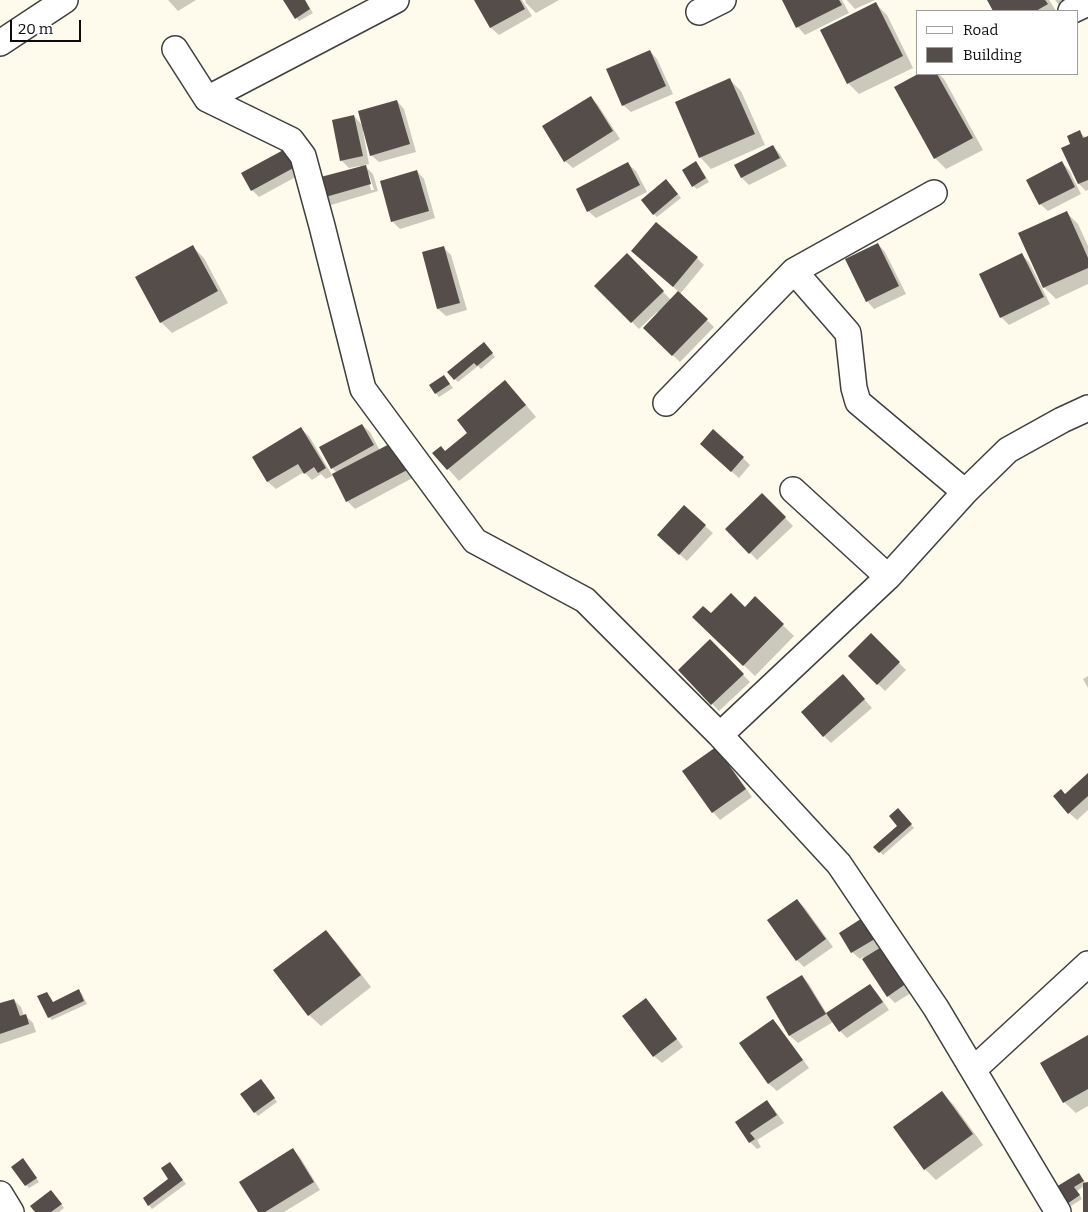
<!DOCTYPE html>
<style>
body{margin:0}
#map{position:relative;width:1088px;height:1212px;overflow:hidden;background:#fefaec;font-family:Bitter,serif}
canvas{display:block}
.legend{position:absolute;left:916px;top:10px;width:162px;height:65px;box-sizing:border-box;background:#fff;border:1px solid #9e9e9e;margin:0;padding:6px 9px;list-style:none;font-size:15px;color:#0c0c0c}
.legend li{display:flex;align-items:center;gap:10px;height:25px}
.legend b{width:25px;border:1px solid #9e9e9e}
.scale{position:absolute;left:10px;top:20px;width:71px;height:22px;box-sizing:border-box;border:2px solid #0c0c0c;border-top:0;padding-left:6px;font-size:15px;line-height:18px;white-space:nowrap;color:#0c0c0c;-webkit-text-stroke:4px #fff;paint-order:stroke}
</style>
<div id="map">
<canvas width="1088" height="1212"></canvas>
<ul class="legend">
<li><b style="height:6px;background:#fff"></b>Road</li>
<li><b style="height:14px;background:#544d49"></b>Building</li>
</ul>
<div class="scale">20 m</div>
</div>
<script>
const g = document.querySelector('canvas').getContext('2d');
g.lineJoin = 'round';
function paint(path, color) { g.fillStyle = color; g.fill(path, 'evenodd'); }
const shape = rows => new Path2D(rows.map(r => 'M' + r).join(''));
function strokePath(path, color, width, dash) { g.strokeStyle = color; g.lineWidth = width; g.lineCap = dash ? 'butt' : 'round'; g.setLineDash(dash || []); g.stroke(path); }
const shadow = shape([
 [168,0,196,0,178,11],
 [285,0,305,0,313,13,299,21],
 [475,0,522,0,532,16,499,35,491,28],
 [525,0,559,0,536,13,525,2,526,2],
 [784,0,842,0,849,13,805,35,798,27],
 [847,0,875,0,855,9],
 [988,0,1049,0,1056,11,995,11],
 [1055,0,1083,0,1064,11],
 [876,4,887,15,913,68,859,94,848,83],
 [650,51,657,59,673,94,631,112,623,105],
 [921,74,939,74,944,79,983,150,946,169,935,158,896,87],
 [730,80,741,91,765,145,711,169,700,157],
 [590,97,598,105,620,139,573,168,565,161],
 [397,101,404,109,416,152,379,162,371,155,365,131,363,131,369,164,364,165,373,174,378,191,331,205,323,197,361,168,360,166,349,168,342,161,354,116,363,126],
 [367,174,369,174,374,190,371,190],
 [1079,132,1086,138,1088,137,1088,190,1086,191,1079,184,1072,145],
 [773,146,780,154,787,166,749,185,742,178,736,165],
 [287,150,303,173,259,197,252,190],
 [696,163,699,166,709,182,697,189,693,186],
 [1062,163,1069,170,1081,194,1048,211,1040,204],
 [628,164,636,171,647,192,596,218,588,211],
 [417,171,424,179,435,218,400,229,392,221],
 [670,184,681,198,657,217,654,214],
 [1067,213,1078,224,1088,246,1088,284,1056,299,1042,285],
 [878,244,885,252,906,294,874,309,867,301],
 [193,247,204,258,228,303,172,333,161,322],
 [444,248,451,255,467,310,446,316,438,309],
 [627,255,671,300,679,292,640,258,697,258,704,265,680,294,714,327,680,362,652,336,658,314,657,312,639,329,596,286],
 [1022,255,1029,262,1050,304,1009,325,1001,317,980,275],
 [487,347,495,357,481,369,478,366,458,382,455,379],
 [447,380,453,388,439,397,430,386],
 [516,393,536,417,459,481,434,453,446,452],
 [362,425,370,432,380,451,420,474,355,509,347,501,334,475,326,479,321,474,312,480,304,472,276,489,268,482,254,458,301,429,309,436,332,475,337,473,332,468],
 [709,452,743,458,750,465,739,478],
 [762,494,793,526,757,560,727,529],
 [705,526,713,533,687,561,666,542],
 [755,598,794,636,755,676,694,617,745,609],
 [871,635,906,670,885,691,850,656],
 [710,641,750,682,719,711,680,670],
 [1088,676,1088,688,1083,679],
 [850,683,872,708,831,743,824,736],
 [723,756,752,797,720,820,713,812,683,771],
 [1088,775,1088,810,1077,820,1069,813,1066,795],
 [898,810,914,828,883,855,875,847,899,826],
 [797,900,805,908,833,947,804,967,797,960],
 [867,917,914,991,895,1003,888,996,863,957,860,959,852,952],
 [326,932,337,943,371,987,321,1026,309,1015,275,970],
 [802,976,809,984,827,1014,870,985,877,993,889,1010,847,1038,840,1031,833,1022,798,1043,790,1036,767,997],
 [79,991,82,994,87,1004,52,1020,49,1017,53,1003],
 [14,1000,21,1007,24,1016,26,1016,33,1023,36,1032,0,1044,0,1005],
 [646,1000,653,1007,683,1047,662,1063,654,1056],
 [773,1020,780,1028,809,1068,777,1091,769,1084,741,1043],
 [1088,1037,1088,1106,1076,1113,1064,1102],
 [265,1084,277,1102,258,1116,255,1112],
 [942,1093,953,1104,983,1145,936,1180,925,1169],
 [767,1102,774,1109,784,1123,757,1140,761,1147,757,1149,750,1142,737,1122],
 [293,1150,300,1157,320,1190,284,1212,259,1212],
 [26,1163,39,1182,29,1188,26,1185],
 [173,1167,186,1184,152,1209,144,1199,170,1179],
 [1082,1178,1086,1184,1088,1184,1088,1212,1085,1212,1084,1186,1077,1191,1082,1199,1071,1206,1058,1187],
 [54,1195,64,1208,59,1212,37,1212]
]);
const building = shape([
 [283,0,305,0,310,9,295,19],
 [474,0,520,0,525,9,490,28],
 [782,0,839,0,842,5,796,28],
 [987,0,1045,0,1048,4,1036,11,993,11],
 [876,2,903,56,847,84,820,30],
 [650,50,666,86,622,106,606,69],
 [918,74,937,74,973,138,934,159,894,87],
 [730,78,755,134,699,158,675,102],
 [591,96,613,131,564,162,542,126],
 [397,100,410,144,370,156,358,111],
 [354,115,363,156,340,161,332,120],
 [1080,130,1083,138,1088,136,1088,180,1078,184,1061,148,1070,144,1067,136],
 [773,145,780,158,741,178,734,165],
 [287,148,297,166,251,191,241,173],
 [696,161,706,178,692,187,682,170],
 [1062,161,1075,187,1039,205,1026,180],
 [628,162,640,185,587,212,576,189],
 [366,165,371,184,322,198,317,178],
 [417,170,429,211,391,222,380,181],
 [666,179,678,194,653,215,641,200],
 [1067,211,1088,258,1088,268,1043,288,1018,233],
 [656,222,698,257,673,287,631,251],
 [878,243,899,286,866,302,845,259],
 [193,245,218,291,160,323,135,277],
 [444,246,460,303,437,309,422,252],
 [627,253,664,291,631,323,594,286],
 [1022,253,1044,297,1000,318,979,274],
 [678,291,708,319,672,356,643,328],
 [484,342,493,353,477,366,474,363,454,380,447,372],
 [444,375,450,384,435,394,429,385],
 [505,380,526,405,447,470,432,453,441,446,445,451,467,433,457,420],
 [362,424,374,445,331,469,319,447],
 [301,427,326,468,318,473,314,467,304,474,298,464,267,482,252,457],
 [713,429,744,457,731,472,700,444],
 [399,439,413,467,346,502,332,474],
 [762,493,786,517,749,554,725,529],
 [684,505,706,525,679,555,657,535],
 [731,593,745,607,755,596,784,624,743,666,692,617,703,606,711,613],
 [871,633,900,662,877,685,848,656],
 [710,639,744,674,711,705,678,670],
 [843,674,865,699,823,737,801,712],
 [716,747,746,789,712,813,682,771],
 [1088,773,1088,796,1068,814,1053,796,1061,789,1065,794],
 [898,808,912,824,879,853,873,847,897,826,889,816],
 [797,899,826,939,796,961,767,920],
 [867,915,880,936,851,953,839,933],
 [326,930,361,975,308,1016,273,970],
 [883,946,907,983,887,997,862,959],
 [802,975,826,1014,789,1036,766,997],
 [870,984,883,1002,839,1032,826,1013],
 [79,989,84,1001,48,1018,37,996,47,992,53,1002],
 [646,998,677,1039,653,1057,622,1016],
 [14,999,20,1016,26,1014,29,1024,0,1034,0,1003],
 [773,1019,803,1060,768,1084,739,1043],
 [1088,1035,1088,1089,1063,1103,1040,1063],
 [261,1079,275,1098,254,1113,240,1094],
 [942,1091,973,1134,924,1170,893,1127],
 [767,1100,777,1115,750,1133,755,1139,749,1143,735,1122],
 [293,1148,314,1182,265,1212,258,1212,239,1182],
 [23,1158,37,1178,25,1186,11,1167],
 [170,1162,183,1180,148,1206,143,1198,168,1179,161,1168],
 [1079,1173,1084,1181,1074,1187,1080,1195,1067,1204,1056,1187],
 [1088,1182,1088,1212,1083,1212,1083,1183],
 [51,1190,62,1204,51,1212,35,1212,30,1206]
]);
const minor = shape([
 [1071,11,1088,3],
 [699,12,723,0],
 [0,43,65,0],
 [175,49,207,99,291,140,303,156,322,226,363,389,475,541,585,600,720,735,839,864,936,1008,1058,1212],
 [207,99,396,0],
 [794,271,848,333,854,388,858,402,965,492],
 [666,403,794,271,934,193],
 [793,490,888,577],
 [720,735,888,577,965,492,1008,450,1062,420,1088,408],
 [973,1070,1088,964],
 [0,1194,11,1212]
]);
paint(shadow, '#0003');
paint(building, '#544d49');
strokePath(minor, '#3f3f3f', 28);
strokePath(minor, '#fff', 25);
</script>
